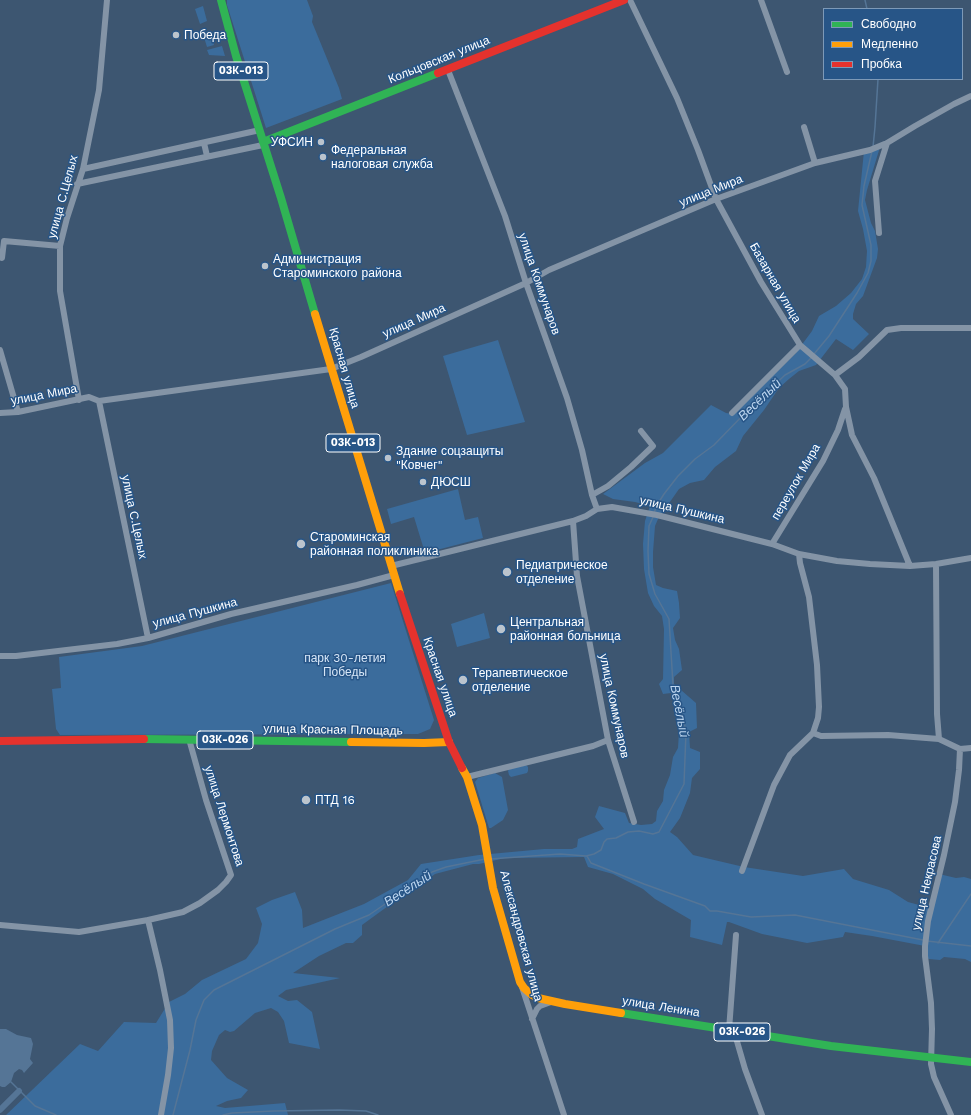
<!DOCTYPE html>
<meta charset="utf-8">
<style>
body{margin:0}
#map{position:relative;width:971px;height:1115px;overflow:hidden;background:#3d5671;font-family:"Work Sans",sans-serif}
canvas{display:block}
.legend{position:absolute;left:823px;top:8px;width:140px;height:72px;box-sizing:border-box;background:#275587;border:1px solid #7d99b7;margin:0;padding:5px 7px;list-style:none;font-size:12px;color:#fff}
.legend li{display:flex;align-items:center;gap:8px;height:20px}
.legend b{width:20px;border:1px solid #7d99b7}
</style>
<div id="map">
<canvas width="971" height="1115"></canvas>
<ul class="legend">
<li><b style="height:5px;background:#30b455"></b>Свободно</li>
<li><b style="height:5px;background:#ff9f0a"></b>Медленно</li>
<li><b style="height:5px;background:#e5322d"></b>Пробка</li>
</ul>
</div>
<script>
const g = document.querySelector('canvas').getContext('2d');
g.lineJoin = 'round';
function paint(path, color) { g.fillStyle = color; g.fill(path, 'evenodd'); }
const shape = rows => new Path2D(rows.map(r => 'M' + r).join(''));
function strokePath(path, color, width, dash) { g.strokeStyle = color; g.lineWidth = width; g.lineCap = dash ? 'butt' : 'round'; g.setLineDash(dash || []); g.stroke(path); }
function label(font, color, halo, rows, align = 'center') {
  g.font = font + ' "Work Sans",sans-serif'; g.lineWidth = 3; g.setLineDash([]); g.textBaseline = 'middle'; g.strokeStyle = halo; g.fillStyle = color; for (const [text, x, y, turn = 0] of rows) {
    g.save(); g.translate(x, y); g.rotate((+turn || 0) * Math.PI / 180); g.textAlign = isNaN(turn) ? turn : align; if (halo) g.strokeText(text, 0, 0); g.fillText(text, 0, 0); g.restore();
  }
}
const green = shape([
 [227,0,307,0,313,16,312,22,339,88,342,99,266,128,227,5],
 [203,6,207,21,200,24,195,9],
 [210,32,214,45,207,47,203,34],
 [222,46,225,56,209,55,207,50],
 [227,62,230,71,216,75,214,71,218,69,221,64],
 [880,147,867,190,865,200,871,223,875,231,878,249,877,258,863,296,856,304,853,314,853,319,869,334,853,350,836,339,816,365,799,371,789,379,779,388,764,410,743,436,736,451,715,467,704,480,690,483,679,489,658,519,655,526,653,552,653,567,656,585,663,588,677,591,679,603,680,618,673,628,675,640,679,649,682,670,674,677,674,684,696,703,697,728,689,732,690,748,700,752,700,769,692,778,690,793,680,818,670,832,677,837,693,855,744,867,803,876,844,869,853,879,889,890,908,902,930,908,939,874,956,878,964,877,971,879,971,962,965,959,944,957,940,960,929,959,925,956,925,946,872,936,845,932,843,937,807,943,762,934,729,922,727,922,722,945,690,937,691,920,655,899,643,889,613,874,588,867,584,857,505,858,479,864,473,864,435,874,423,883,406,893,362,925,362,935,353,943,346,943,319,956,293,973,340,978,286,990,278,996,288,1001,297,1000,312,1012,320,1049,289,1043,284,1021,278,1012,271,1008,255,1013,234,1031,230,1032,225,1030,219,1035,212,1051,211,1060,227,1078,248,1090,241,1098,227,1101,216,1106,225,1108,285,1103,288,1115,6,1115,80,1044,98,1051,124,1022,156,1023,169,1002,185,994,202,980,246,959,258,943,262,924,256,908,272,900,295,892,302,910,303,928,364,904,408,880,421,864,479,855,544,849,572,849,577,847,578,839,604,829,595,817,599,806,625,813,629,823,641,825,652,824,656,821,657,811,663,801,664,790,670,775,673,757,678,748,680,716,677,703,671,693,663,694,659,684,663,679,664,629,662,616,654,606,648,593,644,569,643,544,645,521,650,506,635,502,613,499,603,494,645,463,663,453,711,405,726,413,733,414,795,354,812,331,819,316,836,306,851,293,862,279,866,267,867,251,863,229,858,211,864,151],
 [498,340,525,422,467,435,443,356],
 [458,489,465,520,478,517,483,538,425,553,414,517,391,524,387,509],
 [391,583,434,720,430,729,418,734,60,735,56,729,52,689,61,688,59,657,142,646],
 [484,613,490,638,457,647,451,624],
 [526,765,528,767,528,771,527,773,511,777,509,775,508,771,509,769],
 [495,773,502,777,508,810,503,820,491,828,489,828,475,782,478,778]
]);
const water = shape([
 [0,1029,6,1029,17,1035,31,1038,33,1044,30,1059,33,1063,24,1073,22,1070,19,1069,14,1073,11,1082,5,1087,2,1087,0,1086]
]);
const stream = shape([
 [865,0,867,9],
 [873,147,875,127,878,79],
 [814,354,829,336,857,293,868,273,871,261,871,245,862,205,864,186,872,151],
 [654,513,657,505,664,494,678,476,695,459,714,445,748,410,785,375,805,364,812,357],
 [587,856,591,863,644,884,705,906,710,911,717,911,751,917,795,915,923,940],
 [490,859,560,854,586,856,594,854,601,850,604,842,607,839,616,838,628,832,639,831,653,834,659,832,684,784,686,732,680,703,673,685,669,619,655,594,649,574,648,551,649,526,653,517],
 [927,941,971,946],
 [938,943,971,894],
 [11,1082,35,1106,56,1115],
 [173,1115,190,1050,196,1020,204,1000,214,990,335,929,369,915,432,872,446,867,485,859],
 [223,1115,232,1113,274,1111,339,1110,366,1111,378,1115]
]);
const canal = shape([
 [0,1110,19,1091]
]);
const street = shape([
 [630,0,677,98,698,150,716,199,761,282,800,345,835,375,845,389,846,407,852,435,874,478,910,566],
 [761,0,787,72],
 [448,70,505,216,526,283,567,398,582,450,592,495,597,509],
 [804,127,815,163],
 [204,143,207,156],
 [83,169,260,130],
 [77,184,263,145],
 [879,233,875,181,887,143],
 [2,258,4,241,60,246],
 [0,350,18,412],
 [835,375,859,357,887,330,901,328,971,328],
 [79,400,60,291,60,246,67,218,83,169,99,90,107,0],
 [99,401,148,638],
 [0,413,18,412,89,397,99,401,331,369,361,357,526,283,549,270,716,199,815,163,870,150,887,143,915,126,954,104,971,96],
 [732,413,800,345],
 [592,495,608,486,631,467,653,446,641,431],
 [573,521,577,576,608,740,634,822],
 [772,544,823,461,838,430,845,409],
 [936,564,937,714,939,739],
 [391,566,573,521,586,516,597,509,612,507,657,515,772,544,799,554,837,561,870,564,910,566,936,564,971,558],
 [0,656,16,656,117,644,148,638,231,614,357,585,394,575],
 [813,733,821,736,888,735,939,739,960,749,971,748],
 [467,777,593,746,608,740],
 [742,871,774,785,790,755,813,733,818,718,819,707,817,665,809,597,800,563,799,554],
 [148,920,160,970,170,1020,171,1048,168,1075,161,1115],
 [0,925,79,932,148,920,183,912,200,903,218,890,226,882,231,875,206,800,189,739],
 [522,987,564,1115],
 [532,1019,537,1009,540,1006,551,1002],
 [729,1030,736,935],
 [734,1031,745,1069,762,1115],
 [951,1115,934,1077,931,1064,932,1029,931,1003,925,956,925,946,928,921,944,855,955,802,959,770,960,749]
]);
const fast = shape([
 [221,0,236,56,281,198,315,314],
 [263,142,438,73],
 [144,739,351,742],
 [621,1013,831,1046,971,1062]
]);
const slow = shape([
 [315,314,400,594],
 [351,742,424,743,449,742],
 [462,768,467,777,482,825,493,888,520,982,524,988,532,995,538,998,565,1004,621,1013]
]);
const jam = shape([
 [438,73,624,0],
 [400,594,449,742,462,768],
 [0,741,144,739]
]);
const markers = [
 [176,35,4,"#bbc4cd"],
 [321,142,4,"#bbc4cd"],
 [323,157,4,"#bbc4cd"],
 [265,266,4,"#bbc4cd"],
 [388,458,4,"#bbc4cd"],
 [423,482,4,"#bbc4cd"],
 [301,544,5,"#bbc4cd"],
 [507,572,5,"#bbc4cd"],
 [501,629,5,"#bbc4cd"],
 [463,680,5,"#bbc4cd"],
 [306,800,5,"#bbc4cd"]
];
const shields = [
 [241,71,54],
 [353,443,54],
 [225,740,56],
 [742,1032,56]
];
const shieldNames = [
 ["03К-013",241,71],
 ["03К-013",353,443],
 ["03К-026",225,740],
 ["03К-026",742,1032]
];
const poiNames = [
 ["Победа",184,35],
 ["УФСИН",313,142,"right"],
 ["Федеральная",331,150],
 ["налоговая служба",331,164],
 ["Администрация",273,259],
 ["Староминского района",273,273],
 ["Здание соцзащиты",396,451],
 ["\"Ковчег\"",396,465],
 ["ДЮСШ",431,482],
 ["Староминская",310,537],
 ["районная поликлиника",310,551],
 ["Педиатрическое",516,565],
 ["отделение",516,579],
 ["Центральная",510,622],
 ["районная больница",510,636],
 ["Терапевтическое",472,673],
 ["отделение",472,687],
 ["ПТД 16",315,800]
];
const streetNames = [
 ["Кольцовская улица",439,60,-22],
 ["улица Мира",711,191,-22],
 ["улица С.Целых",63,197,-75],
 ["Базарная улица",775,283,60],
 ["улица Коммунаров",539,284,71],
 ["улица Мира",414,321,-24],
 ["Красная улица",344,368,74],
 ["улица Мира",44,395,-11],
 ["переулок Мира",796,482,-60],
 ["улица Пушкина",682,510,13],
 ["улица С.Целых",134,517,78],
 ["улица Пушкина",195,613,-15],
 ["Красная улица",440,677,71],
 ["улица Коммунаров",614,706,78],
 ["улица Красная Площадь",333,730,1],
 ["улица Лермонтова",224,816,72],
 ["улица Некрасова",927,883,-77],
 ["Александровская улица",521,936,75],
 ["улица Ленина",661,1007,9]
];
const parkNames = [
 ["парк 30-летия",345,658],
 ["Победы",345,672]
];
const waterNames = [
 ["Весёлый",760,400,-44],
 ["Весёлый",679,711,79],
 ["Весёлый",408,889,-33]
];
paint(green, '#3b6c9c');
paint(water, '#557596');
strokePath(stream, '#557596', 1.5);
strokePath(canal, '#557596', 6);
strokePath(street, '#8494a6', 6);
strokePath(fast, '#30b455', 8);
strokePath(slow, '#ff9f0a', 8);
strokePath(jam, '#e5322d', 8);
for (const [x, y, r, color] of markers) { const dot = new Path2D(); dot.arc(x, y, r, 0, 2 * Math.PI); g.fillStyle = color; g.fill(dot); strokePath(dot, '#275587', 1.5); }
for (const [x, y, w] of shields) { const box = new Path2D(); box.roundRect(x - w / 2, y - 9, w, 18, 3); g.fillStyle = '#275587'; g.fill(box); strokePath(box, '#fff', 1); }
label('bold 11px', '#fff', null, shieldNames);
label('12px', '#fff', '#275587', poiNames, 'left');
label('12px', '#fff', '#275587', streetNames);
label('12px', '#d6e6f7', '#275587', parkNames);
label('italic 13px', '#bed7f0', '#275587', waterNames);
</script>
